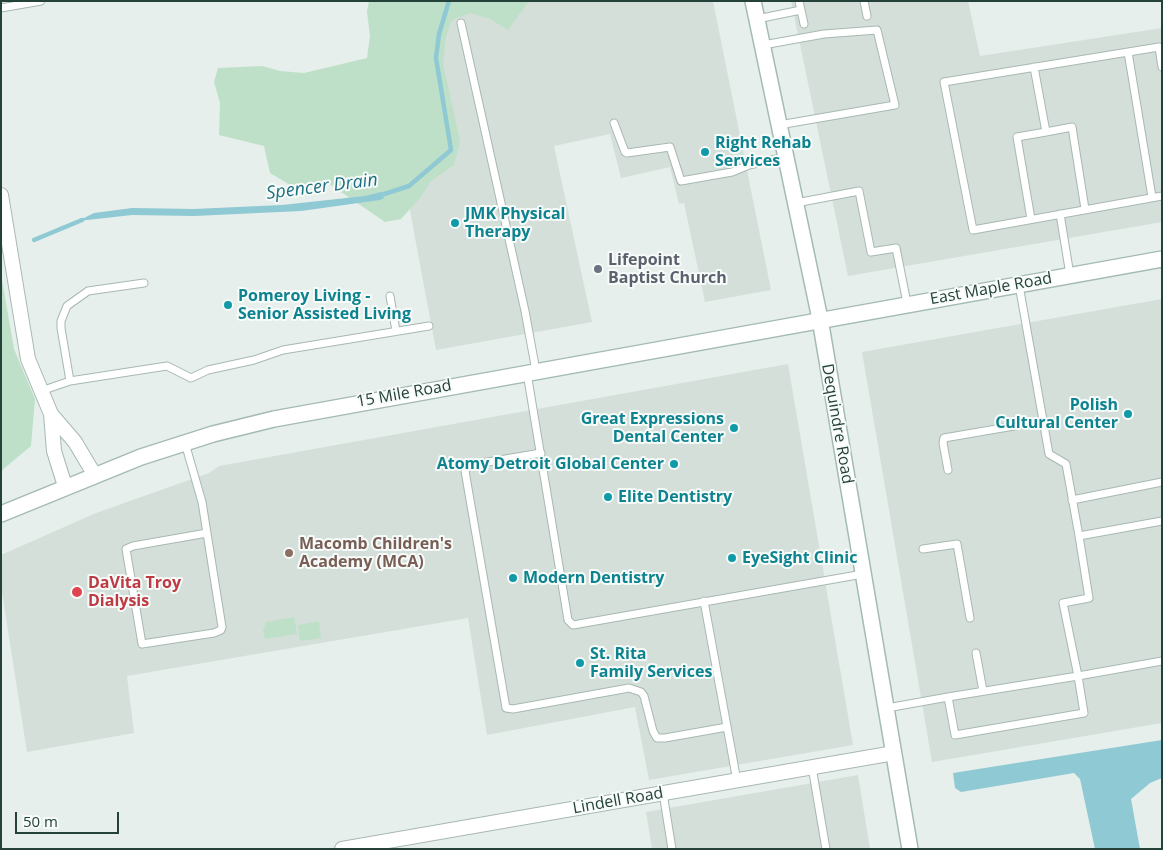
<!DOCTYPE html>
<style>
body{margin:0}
#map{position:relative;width:1163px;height:850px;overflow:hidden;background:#e6efeb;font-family:"Open Sans",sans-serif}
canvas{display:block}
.frame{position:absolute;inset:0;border:2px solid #24423a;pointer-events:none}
.scale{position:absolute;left:15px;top:812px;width:104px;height:22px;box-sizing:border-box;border:2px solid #24423a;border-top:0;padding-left:6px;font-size:15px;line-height:18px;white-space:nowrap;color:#24423a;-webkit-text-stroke:4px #f7fbf9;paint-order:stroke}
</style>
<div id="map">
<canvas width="1163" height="850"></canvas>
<div class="frame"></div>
<div class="scale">50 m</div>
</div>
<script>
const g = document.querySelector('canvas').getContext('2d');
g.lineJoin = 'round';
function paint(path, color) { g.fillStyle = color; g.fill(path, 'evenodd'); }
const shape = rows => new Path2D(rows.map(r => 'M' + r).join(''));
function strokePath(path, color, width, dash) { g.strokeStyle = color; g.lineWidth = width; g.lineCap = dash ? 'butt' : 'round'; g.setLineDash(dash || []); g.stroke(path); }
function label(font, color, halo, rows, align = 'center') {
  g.font = font + ' "Open Sans",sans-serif'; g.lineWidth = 4; g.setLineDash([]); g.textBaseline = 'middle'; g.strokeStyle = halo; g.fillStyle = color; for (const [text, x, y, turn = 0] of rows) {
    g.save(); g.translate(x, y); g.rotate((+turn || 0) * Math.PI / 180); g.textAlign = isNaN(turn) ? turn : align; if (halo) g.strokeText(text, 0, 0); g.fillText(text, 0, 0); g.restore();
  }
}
const built = shape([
 [465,1,713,1,771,290,705,302,684,203,679,204,670,167,621,178,610,134,554,146,592,322,436,350,374,18],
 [791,1,968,1,980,56,1162,28,1162,222,848,276],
 [1162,299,1162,723,932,762,862,352],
 [788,364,853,745,649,780,635,707,487,735,468,618,127,676,134,733,27,752,1,586,1,555,96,513,209,473,219,466],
 [858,775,870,849,652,849,646,812]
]);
const green = shape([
 [369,1,529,1,508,30,490,19,470,13,452,20,446,37,443,63,460,141,454,165,431,181,420,198,401,219,385,222,328,183,290,185,270,173,264,146,219,135,220,103,214,82,218,68,262,66,280,71,304,73,367,58,370,36,367,12],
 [1,274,14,349,35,399,31,446,1,471],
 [294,617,297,634,265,639,263,631,266,622],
 [319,621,321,638,300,641,298,625]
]);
const water = shape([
 [381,192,384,198,380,200,301,211,194,216,132,215,78,221,94,213,132,208,194,209,282,205,365,196],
 [1162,740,1162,778,1150,783,1131,799,1140,849,1095,849,1080,779,1074,773,961,792,955,788,953,773]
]);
const stream = shape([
 [378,196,409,186,451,150,436,58,439,34,449,1],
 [34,240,82,220]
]);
const service = shape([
 [799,1,804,24],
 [864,1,867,16],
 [1,8,41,1],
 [757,19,801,10],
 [461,23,525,311,536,371],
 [763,45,824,34,877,30,895,105,779,125],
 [1128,52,1152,197],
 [1034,67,1046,132],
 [1162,67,1159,47,944,82,973,230,1162,196],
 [614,123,625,152,627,153,670,147,681,181,732,172,749,165,785,157],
 [796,203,859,191,871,252,896,248,907,303],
 [1060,214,1070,275],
 [1031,219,1017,137,1046,132,1072,127,1085,209],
 [1019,285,1049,454,1066,464,1079,536,1162,521],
 [390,296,396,331],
 [527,373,568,620,573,625,863,574],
 [70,381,61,328,61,321,67,306,88,291,144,283],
 [41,391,70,381,167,366,191,378,208,370,254,360,283,350,429,326],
 [185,443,202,502,222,627,221,630,214,633,142,644,126,549,133,546,207,533],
 [541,453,476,464,467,468,465,471,506,708,513,709,629,688,641,692,644,696,653,731,657,738,665,738,727,727],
 [948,470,943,443,944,438,1043,421],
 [1072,500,1162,482],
 [923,549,957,544,970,618],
 [704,601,737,781],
 [976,653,983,691],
 [948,697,1078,676,1063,603,1089,598,1079,536],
 [887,708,948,697,955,735,1084,713,1078,676,1162,661],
 [812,767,826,849],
 [663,793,672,849]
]);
const minor = shape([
 [1,195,28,359,51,414,75,442,94,474],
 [51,414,54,451,65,486],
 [342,849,894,753]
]);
const secondary = shape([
 [753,1,820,319,910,849],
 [1,514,141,457,213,434,274,419,1162,259]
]);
const markers = [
 [705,152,5,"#0f9aa8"],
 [455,223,5,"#0f9aa8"],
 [598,269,5,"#6b7280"],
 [228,305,5,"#0f9aa8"],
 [1128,414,5,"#0f9aa8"],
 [734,428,5,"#0f9aa8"],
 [674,464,5,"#0f9aa8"],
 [608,497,5,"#0f9aa8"],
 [289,553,5,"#8d6e63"],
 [732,558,5,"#0f9aa8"],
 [513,578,5,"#0f9aa8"],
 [77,592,6,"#e0444e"],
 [580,663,5,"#0f9aa8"]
];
const cultureNames = [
 ["Right Rehab",715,143],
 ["Services",715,161],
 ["JMK Physical",465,214],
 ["Therapy",465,232],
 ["Pomeroy Living -",238,296],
 ["Senior Assisted Living",238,314],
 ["Polish",1118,405,"right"],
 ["Cultural Center",1118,423,"right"],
 ["Great Expressions",724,419,"right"],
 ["Dental Center",724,437,"right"],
 ["Atomy Detroit Global Center",664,464,"right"],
 ["Elite Dentistry",618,497],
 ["EyeSight Clinic",742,558],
 ["Modern Dentistry",523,578],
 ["St. Rita",590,654],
 ["Family Services",590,672]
];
const worshipNames = [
 ["Lifepoint",608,260],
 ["Baptist Church",608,278]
];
const streetNames = [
 ["East Maple Road",991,289,-10],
 ["15 Mile Road",404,394,-10],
 ["Dequindre Road",837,424,80],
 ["Lindell Road",618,801,-10]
];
const educationNames = [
 ["Macomb Children's",299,544],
 ["Academy (MCA)",299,562]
];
const healthNames = [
 ["DaVita Troy",88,583],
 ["Dialysis",88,601]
];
const waterNames = [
 ["Spencer Drain",322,187,-7]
];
paint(built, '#d4dfda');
paint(green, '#bfe0c8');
paint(water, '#8ec9d4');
strokePath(stream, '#8ec9d4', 4.5);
strokePath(service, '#a8b8b2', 9);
strokePath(minor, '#a8b8b2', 16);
strokePath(secondary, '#a4bbb3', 18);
strokePath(service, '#fff', 7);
strokePath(minor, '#fff', 14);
strokePath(secondary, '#fff', 15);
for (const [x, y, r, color] of markers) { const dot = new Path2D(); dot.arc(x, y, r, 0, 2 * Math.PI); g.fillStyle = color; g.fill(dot); strokePath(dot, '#f7fbf9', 2); }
label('bold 16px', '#0d838f', '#f7fbf9', cultureNames, 'left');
label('bold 16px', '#5b616d', '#f7fbf9', worshipNames, 'left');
label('16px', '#24423a', '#f7fbf9', streetNames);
label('bold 16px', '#785e54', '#f7fbf9', educationNames, 'left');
label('bold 16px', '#be3a42', '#f7fbf9', healthNames, 'left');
label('italic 18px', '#1c6f80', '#f7fbf9', waterNames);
</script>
